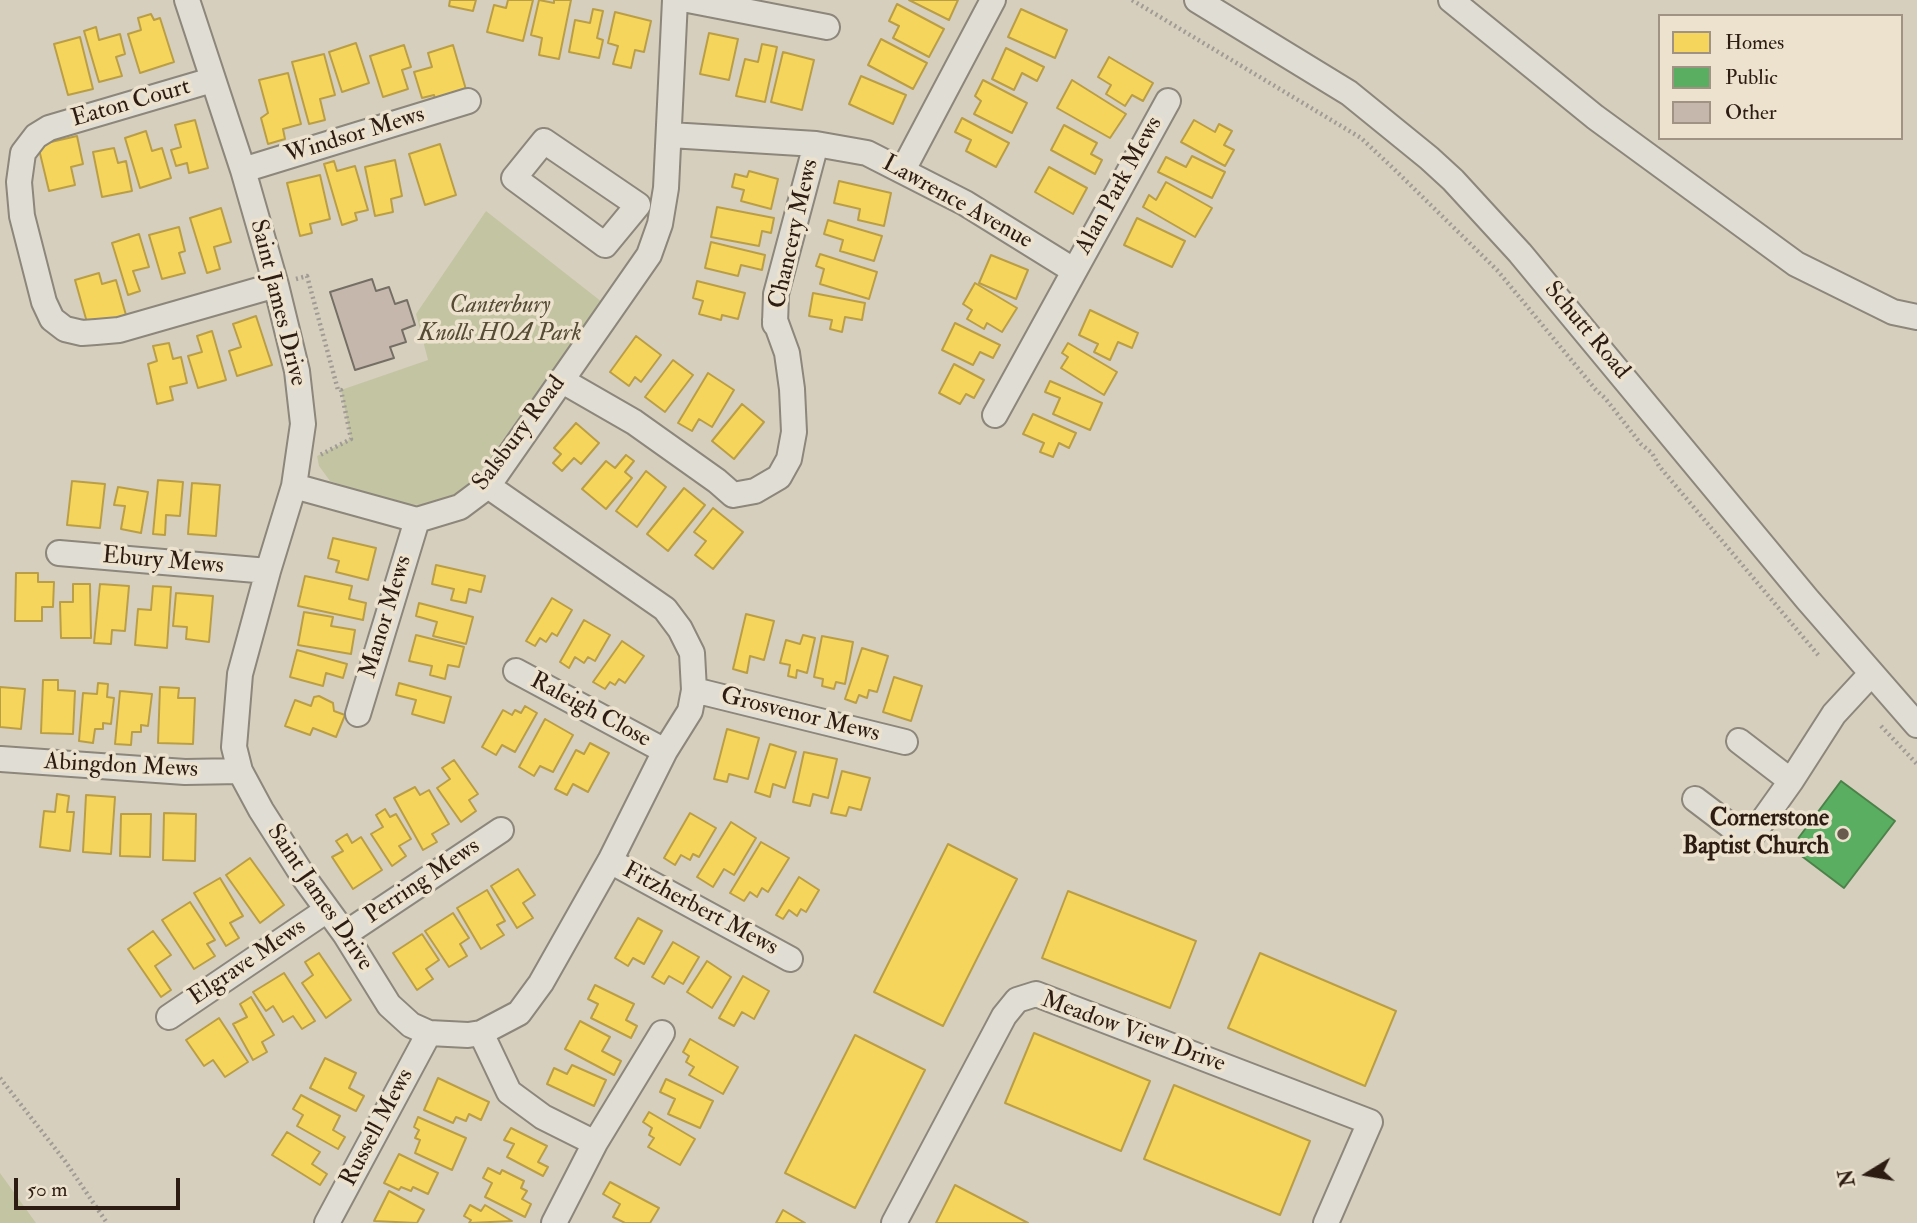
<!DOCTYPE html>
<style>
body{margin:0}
#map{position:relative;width:1917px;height:1223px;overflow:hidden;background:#d6cfbe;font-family:"IM FELL Double Pica",serif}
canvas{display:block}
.legend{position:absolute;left:1658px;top:14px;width:245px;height:126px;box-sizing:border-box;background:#ece2ce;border:2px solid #a09383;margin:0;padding:9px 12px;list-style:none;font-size:21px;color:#2d1c12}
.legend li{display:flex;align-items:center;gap:14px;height:35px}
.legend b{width:35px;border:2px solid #a09383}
.north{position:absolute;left:1833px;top:1139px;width:70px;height:70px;-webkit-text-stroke:5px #ece2ce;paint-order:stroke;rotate:259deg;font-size:19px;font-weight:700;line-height:28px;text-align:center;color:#2d1c12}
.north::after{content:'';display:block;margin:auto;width:24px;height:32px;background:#2d1c12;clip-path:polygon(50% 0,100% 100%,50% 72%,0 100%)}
.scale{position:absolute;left:14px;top:1178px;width:166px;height:32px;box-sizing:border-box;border:4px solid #2d1c12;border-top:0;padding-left:9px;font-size:21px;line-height:24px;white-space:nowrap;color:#2d1c12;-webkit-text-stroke:5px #ece2ce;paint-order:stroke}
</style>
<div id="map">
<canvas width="1917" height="1223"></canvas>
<ul class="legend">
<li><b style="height:19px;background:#f6d55c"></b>Homes</li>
<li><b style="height:19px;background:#5aae61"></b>Public</li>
<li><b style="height:19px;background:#c5b7ab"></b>Other</li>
</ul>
<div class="north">N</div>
<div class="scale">50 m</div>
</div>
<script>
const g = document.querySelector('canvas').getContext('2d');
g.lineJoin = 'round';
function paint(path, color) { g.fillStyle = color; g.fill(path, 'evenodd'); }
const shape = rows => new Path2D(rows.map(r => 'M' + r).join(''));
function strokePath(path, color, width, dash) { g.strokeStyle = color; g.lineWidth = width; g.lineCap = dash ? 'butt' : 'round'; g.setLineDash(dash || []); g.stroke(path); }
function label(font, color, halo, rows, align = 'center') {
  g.font = font + ' "IM FELL Double Pica",serif'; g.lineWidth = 7; g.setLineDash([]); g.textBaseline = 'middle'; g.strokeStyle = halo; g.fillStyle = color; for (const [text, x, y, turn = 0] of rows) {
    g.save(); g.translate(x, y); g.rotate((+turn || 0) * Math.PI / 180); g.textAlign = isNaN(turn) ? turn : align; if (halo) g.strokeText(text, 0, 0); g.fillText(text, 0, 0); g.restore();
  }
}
const green = shape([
 [486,211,602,302,482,469,461,491,442,500,421,505,397,504,330,481,319,466,317,456,351,439,341,390,428,360,416,314],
 [0,1173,36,1223,0,1223]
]);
const homes = shape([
 [450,0,476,0,473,11,449,6,450,0],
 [508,0,533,0,523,41,487,32,494,5,506,8,508,0],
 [539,0,554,3,554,0,571,0,559,59,539,55,542,38,531,35,539,0],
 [909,0,958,0,949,20,909,0],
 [897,4,944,29,929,57,893,38,899,26,889,21,897,4],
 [593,9,603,11,597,38,603,40,599,58,569,52,575,20,590,23,593,9],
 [1021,9,1067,30,1055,58,1008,37,1021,9],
 [615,12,651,21,644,52,635,50,631,68,613,64,618,46,608,43,615,12],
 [151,14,154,20,160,18,174,62,140,73,128,34,141,30,138,18,151,14],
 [96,27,99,40,120,34,125,54,116,57,122,76,99,82,84,31,96,27],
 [709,33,738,39,729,80,700,74,709,33],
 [80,37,93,89,68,95,54,44,80,37],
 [881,39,927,63,913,89,868,65,881,39],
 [356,43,369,83,342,92,329,52,356,43],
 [762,44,777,47,765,102,736,96,745,59,758,62,762,44],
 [404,45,411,67,402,70,408,89,383,97,370,56,404,45],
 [453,45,467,93,436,103,434,95,422,98,414,72,432,67,428,53,453,45],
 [1006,48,1044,67,1037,81,1022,73,1014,90,992,79,1006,48],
 [783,52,814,60,802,110,771,102,783,52],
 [324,54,335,95,320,99,325,120,309,124,292,62,324,54],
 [1109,57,1153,83,1143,101,1132,95,1125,106,1106,94,1111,85,1098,77,1109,57],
 [288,73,301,124,283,129,285,139,268,144,261,118,268,113,259,80,288,73],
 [861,76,906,95,893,124,849,104,861,76],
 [983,80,1027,103,1012,133,974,114,981,101,975,96,983,80],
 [1072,80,1126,114,1110,138,1057,108,1072,80],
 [962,118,1009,143,996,167,966,151,971,140,955,132,962,118],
 [195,120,208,168,189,173,187,163,176,166,171,150,181,147,175,125,195,120],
 [1194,120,1215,132,1219,124,1232,131,1224,145,1234,150,1225,166,1181,142,1194,120],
 [1064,125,1097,143,1091,154,1102,160,1095,174,1051,150,1064,125],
 [146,131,152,151,162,148,171,178,140,188,125,138,146,131],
 [77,136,83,164,71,167,75,185,49,191,38,145,77,136],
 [440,144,456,195,425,205,409,154,440,144],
 [114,148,118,163,126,161,132,191,102,197,93,152,114,148],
 [1192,156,1225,172,1212,198,1158,172,1166,157,1186,167,1192,156],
 [395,160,402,196,391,199,393,212,375,216,365,167,395,160],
 [334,161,337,171,355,166,368,210,355,213,357,220,342,225,324,164,334,161],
 [1049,167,1087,188,1073,214,1035,192,1049,167],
 [749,171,778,179,771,209,741,201,744,190,732,187,735,174,747,177,749,171],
 [320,175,330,219,310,224,312,233,300,236,287,183,320,175],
 [839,181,891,193,884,226,858,220,860,209,834,203,839,181],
 [1166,182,1212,208,1195,237,1143,207,1149,195,1156,200,1166,182],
 [717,207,774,218,771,233,762,231,759,246,711,237,717,207],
 [221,208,231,242,214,247,220,269,207,273,190,218,221,208],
 [1137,218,1185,241,1172,267,1124,245,1137,218],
 [828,220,882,236,874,261,840,251,843,240,824,234,828,220],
 [179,227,185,251,179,253,185,273,162,279,149,235,179,227],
 [139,234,149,267,133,271,140,291,128,295,112,243,139,234],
 [711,242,765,255,762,270,741,265,738,276,705,268,711,242],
 [820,254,877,272,869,299,820,284,824,269,816,266,820,254],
 [991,255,1028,270,1016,299,979,283,991,255],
 [99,273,102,284,116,280,126,315,88,326,75,280,99,273],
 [697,281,745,293,738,319,722,315,721,320,699,314,703,301,693,298,697,281],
 [975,283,1017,308,1002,332,987,323,984,329,967,319,972,310,963,304,975,283],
 [813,293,865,303,862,320,845,317,842,332,830,329,832,320,809,316,813,293],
 [1090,310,1138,333,1132,348,1118,342,1110,360,1094,352,1098,344,1079,335,1090,310],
 [256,316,272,365,237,376,229,351,241,347,233,324,256,316],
 [955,323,1000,345,993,358,980,352,973,365,942,350,955,323],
 [212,331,226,380,198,388,188,356,202,352,197,336,212,331],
 [636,336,661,355,641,382,635,377,629,386,610,372,636,336],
 [169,343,173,359,181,357,187,383,170,387,173,400,157,404,148,364,157,361,153,346,169,343],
 [1068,343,1117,372,1104,395,1061,368,1068,357,1062,353,1068,343],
 [673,360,693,375,665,412,645,397,673,360],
 [954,364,984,380,974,398,966,394,960,404,939,393,954,364],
 [708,373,734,390,712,427,699,419,692,431,678,423,708,373],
 [1050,381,1102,403,1090,430,1053,414,1060,398,1045,392,1050,381],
 [742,404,764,422,734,459,712,441,742,404],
 [1033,414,1076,433,1069,448,1059,443,1053,457,1040,452,1044,443,1023,434,1033,414],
 [576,423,599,443,581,464,574,458,562,471,553,463,561,454,554,448,576,423],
 [626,455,634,461,625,472,632,478,606,509,582,489,606,461,615,468,626,455],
 [646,471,666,487,637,527,616,511,646,471],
 [158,480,183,482,180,516,166,515,165,535,153,534,158,480],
 [72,481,105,484,100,528,67,525,72,481],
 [192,483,220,485,216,536,188,534,192,483],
 [118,487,148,492,141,533,121,529,125,506,114,505,118,487],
 [684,488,705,505,668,551,647,534,684,488],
 [713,508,743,532,713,569,695,555,706,541,694,532,713,508],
 [333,538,376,548,368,580,336,572,339,561,328,558,333,538],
 [436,565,485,576,481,592,469,589,466,603,451,600,454,589,432,584,436,565],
 [16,573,38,573,38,582,54,582,53,607,42,607,42,621,15,621,16,573],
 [305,576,352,586,349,599,366,603,363,620,298,606,305,576],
 [73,584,90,584,91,638,61,638,60,602,73,602,73,584],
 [100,584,129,586,125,631,112,630,111,644,94,643,100,584],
 [153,586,171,587,167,648,135,645,138,609,151,610,153,586],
 [176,593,213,596,209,642,186,639,187,627,173,626,176,593],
 [552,598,572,610,557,636,552,633,546,642,540,638,535,646,526,641,552,598],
 [419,603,473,617,466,644,433,636,437,622,416,616,419,603],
 [304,612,333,617,331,626,355,630,351,654,298,645,304,612],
 [746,614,774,621,764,660,750,656,747,673,733,669,746,614],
 [584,620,610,635,595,661,588,657,584,663,575,657,569,668,560,662,584,620],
 [416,635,464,647,459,667,448,665,445,679,430,675,432,666,409,661,416,635],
 [803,635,815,638,807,673,797,670,796,678,788,676,790,665,780,663,786,640,800,644,803,635],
 [822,636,853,642,845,684,836,682,834,689,822,686,823,679,814,677,822,636],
 [622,641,644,656,625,683,619,679,615,685,610,682,605,689,593,682,622,641],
 [862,648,888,656,877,692,869,690,867,698,859,695,856,703,845,699,862,648],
 [297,650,347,664,343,678,326,673,323,686,290,677,297,650],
 [894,677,922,686,911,721,883,712,894,677],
 [43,680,58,680,58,690,75,691,73,734,41,733,43,680],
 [98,683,108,684,107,697,114,698,111,724,103,723,103,729,95,729,93,743,79,741,83,693,97,694,98,683],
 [399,683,451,697,444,723,412,714,416,700,396,695,399,683],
 [0,687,25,689,21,729,0,727,0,687],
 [160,687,179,688,178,698,195,698,193,744,158,743,160,687],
 [120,691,152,694,148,726,141,725,141,732,132,732,131,745,115,744,120,691],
 [319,696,333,703,334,711,345,715,336,737,313,728,310,735,285,726,295,700,311,706,314,697,319,696],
 [525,706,537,713,515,752,502,745,496,755,482,747,503,710,512,715,515,710,521,713,525,706],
 [545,719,573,735,553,772,540,766,534,776,519,767,545,719],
 [727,729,759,738,748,779,729,774,727,782,714,779,727,729],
 [590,743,609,753,588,792,573,784,567,795,555,789,576,750,584,754,590,743],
 [770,744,796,752,785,788,773,784,770,797,755,792,770,744],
 [804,752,837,759,828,798,813,794,810,806,793,802,804,752],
 [454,760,478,794,469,800,476,811,461,822,437,788,450,779,442,768,454,760],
 [842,771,870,778,861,810,849,807,846,816,831,813,842,771],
 [415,787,420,795,429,790,449,824,432,834,437,842,423,850,394,798,415,787],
 [57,794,69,796,67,812,74,812,70,851,40,847,44,811,55,812,57,794],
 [86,795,115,797,111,854,83,852,86,795],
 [385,809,390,817,396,814,411,839,399,846,406,856,392,866,371,834,383,827,376,815,385,809],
 [164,813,196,814,195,861,163,860,164,813],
 [690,813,716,828,699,857,693,854,690,860,681,855,675,865,664,858,690,813],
 [121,814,151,814,150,857,120,856,121,814],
 [731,822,756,838,734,875,724,869,713,887,697,877,731,822],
 [347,834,352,843,361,837,382,870,353,889,332,857,343,851,336,841,347,834],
 [761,842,789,858,768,892,762,888,757,897,750,892,744,901,730,893,761,842],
 [948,844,1017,879,943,1026,874,992,948,844],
 [250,858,284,905,260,923,226,875,250,858],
 [518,869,535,895,523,903,533,918,517,928,491,886,518,869],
 [799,877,819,890,806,912,801,909,797,916,789,910,783,919,776,915,799,877],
 [220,878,243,916,230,923,239,938,226,946,194,893,220,878],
 [487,890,505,921,497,925,504,935,481,949,457,908,487,890],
 [1068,891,1196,941,1170,1008,1042,958,1068,891],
 [190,902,215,940,207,944,215,956,194,969,162,920,190,902],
 [453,913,469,938,460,944,467,956,449,967,425,931,453,913],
 [638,918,662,931,644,964,633,958,628,966,615,958,638,918],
 [153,931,171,955,155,966,171,990,161,997,128,949,153,931],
 [422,934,439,960,426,969,433,979,417,990,393,953,422,934],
 [673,942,699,957,683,984,669,976,664,984,652,977,673,942],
 [319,953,351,1000,326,1018,302,983,313,975,305,962,319,953],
 [1260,953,1396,1011,1365,1086,1228,1028,1260,953],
 [707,961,731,977,712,1008,687,992,707,961],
 [284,973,315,1021,302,1029,293,1016,283,1022,273,1006,266,1011,253,992,284,973],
 [743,976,769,991,754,1019,742,1012,734,1026,719,1018,743,976],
 [595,985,634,1004,626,1020,637,1026,631,1038,591,1018,598,1004,588,999,595,985],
 [251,997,274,1035,262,1042,267,1052,253,1060,233,1024,247,1017,240,1004,251,997],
 [219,1018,248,1062,225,1077,213,1060,204,1066,186,1040,219,1018],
 [580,1021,610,1037,602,1051,621,1061,614,1075,565,1049,580,1021],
 [1034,1033,1150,1081,1121,1151,1005,1103,1034,1033],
 [855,1035,925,1070,855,1208,785,1173,855,1035],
 [690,1039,738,1067,723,1094,689,1075,694,1067,686,1062,689,1056,683,1052,690,1039],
 [325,1058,356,1073,349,1088,364,1096,356,1111,310,1088,325,1058],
 [572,1065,606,1080,594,1106,547,1084,554,1068,567,1074,572,1065],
 [438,1078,489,1102,481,1120,469,1114,466,1121,456,1117,453,1123,424,1110,438,1078],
 [666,1079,713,1101,700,1128,668,1114,675,1099,660,1092,666,1079],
 [1174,1085,1310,1141,1280,1215,1144,1159,1174,1085],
 [301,1095,340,1116,333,1130,345,1137,338,1149,297,1126,303,1115,293,1109,301,1095],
 [649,1112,695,1139,680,1165,648,1147,654,1138,649,1135,652,1128,643,1122,649,1112],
 [418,1117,466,1138,452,1170,415,1153,420,1140,415,1138,419,1130,414,1127,418,1117],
 [511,1128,547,1146,538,1162,548,1167,543,1176,507,1157,514,1144,504,1140,511,1128],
 [287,1132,320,1152,312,1164,327,1174,320,1185,272,1155,287,1132],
 [399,1154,438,1173,428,1194,413,1187,411,1191,401,1187,399,1190,384,1183,399,1154],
 [488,1168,500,1174,502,1170,524,1181,521,1188,527,1191,522,1199,531,1204,525,1217,485,1197,492,1183,483,1178,488,1168],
 [610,1182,659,1208,650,1223,625,1223,613,1217,620,1204,603,1194,610,1182],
 [955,1185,1028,1223,936,1223,955,1185],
 [389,1191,424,1210,417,1223,374,1221,389,1191],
 [470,1205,481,1211,485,1205,512,1221,469,1223,471,1220,464,1216,470,1205],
 [783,1210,805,1223,776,1223,783,1210]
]);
const public = shape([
 [1841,781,1895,821,1844,888,1791,848,1841,781]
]);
const building = shape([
 [372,279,376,291,389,287,395,304,407,300,415,325,402,330,406,342,390,347,394,358,355,370,330,292,372,279]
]);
const path = shape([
 [1132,0,1361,138,1394,169,1497,270,1596,390,1605,398,1641,444,1652,453,1659,466,1819,656],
 [296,279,307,276,338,390,341,390,351,439,320,455],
 [1881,726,1917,764],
 [0,1078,65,1161,107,1223]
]);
const minor = shape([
 [187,0,243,170,276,285,297,371,303,424,294,486,268,571,240,674,234,747,240,771,261,810,305,879,345,934,389,1005,411,1025,429,1033,468,1035,481,1033,519,1013,541,983,610,861,665,751,690,711,694,690,692,653,680,629,665,609,488,486],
 [688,0,827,27],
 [1197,0,1349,93,1429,158,1453,180,1520,253,1807,599,1917,725],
 [1451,0,1595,117,1796,264,1893,312,1917,317],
 [212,80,49,128,36,136,23,153,19,182,22,216,44,302,52,319,65,329,82,333,96,332,119,330,276,285],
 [670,135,816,144,867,153,965,203,1073,270],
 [544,141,638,205,605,245,514,178,544,141],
 [243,170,468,101],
 [903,170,993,0],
 [775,324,776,294,816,144],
 [561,380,634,422,717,481,733,495,755,491,779,477,789,459,794,432,792,389,787,353,775,320],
 [995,415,1168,101],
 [294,486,417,520,460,507,488,486,649,255,660,224,666,188,675,0],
 [59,553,268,571],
 [516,671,665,751],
 [694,690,905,742],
 [358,714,417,520],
 [1739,741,1791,781],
 [1,759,185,772,240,771],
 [1695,799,1749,840,1791,781,1834,714,1871,674],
 [610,861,790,959],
 [345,934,501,830],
 [169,1017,327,910],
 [481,1033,509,1092,543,1117,595,1143],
 [327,1223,429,1033],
 [554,1223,595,1143,662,1033],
 [894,1223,1004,1016,1017,1000,1036,994,1370,1122,1326,1223]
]);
const markers = [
 [1843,834,7,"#685b4e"]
];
const streetNames = [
 ["Eaton Court",131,104,-16],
 ["Windsor Mews",355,136,-17],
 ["Alan Park Mews",1120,186,-61],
 ["Lawrence Avenue",957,203,29],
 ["Chancery Mews",795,234,-77],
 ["Saint James Drive",277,303,76],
 ["Schutt Road",1586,331,50],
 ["Salsbury Road",520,434,-53],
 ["Ebury Mews",163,562,5],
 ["Manor Mews",387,617,-73],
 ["Raleigh Close",590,711,28],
 ["Grosvenor Mews",800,716,14],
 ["Abingdon Mews",121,767,3],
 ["Perring Mews",423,882,-34],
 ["Saint James Drive",319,898,56],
 ["Fitzherbert Mews",700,910,28],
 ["Elgrave Mews",248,963,-34],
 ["Meadow View Drive",1133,1033,20],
 ["Russell Mews",378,1128,-62]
];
const parkNames = [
 ["Canterbury",500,307],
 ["Knolls HOA Park",500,335]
];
const poiNames = [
 ["Cornerstone",1829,820],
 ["Baptist Church",1829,848]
];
paint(green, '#c3c5a2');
paint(homes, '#f6d55c');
strokePath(homes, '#ba9e46', 2);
paint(public, '#5aae61');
strokePath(public, '#4c8249', 2);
paint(building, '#c5b7ab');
strokePath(building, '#746e64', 2);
strokePath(minor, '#8c867b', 28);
strokePath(path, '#a09b94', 4.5, [2, 3.5]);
strokePath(minor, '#e0ddd4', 24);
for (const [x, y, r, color] of markers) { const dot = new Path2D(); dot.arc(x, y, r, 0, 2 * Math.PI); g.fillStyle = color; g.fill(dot); strokePath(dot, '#ece2ce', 2.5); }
label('24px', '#2d1c12', '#ece2ce', streetNames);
label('italic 24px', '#564c36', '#ece2ce', parkNames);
label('bold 24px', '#2d1c12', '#ece2ce', poiNames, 'right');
</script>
